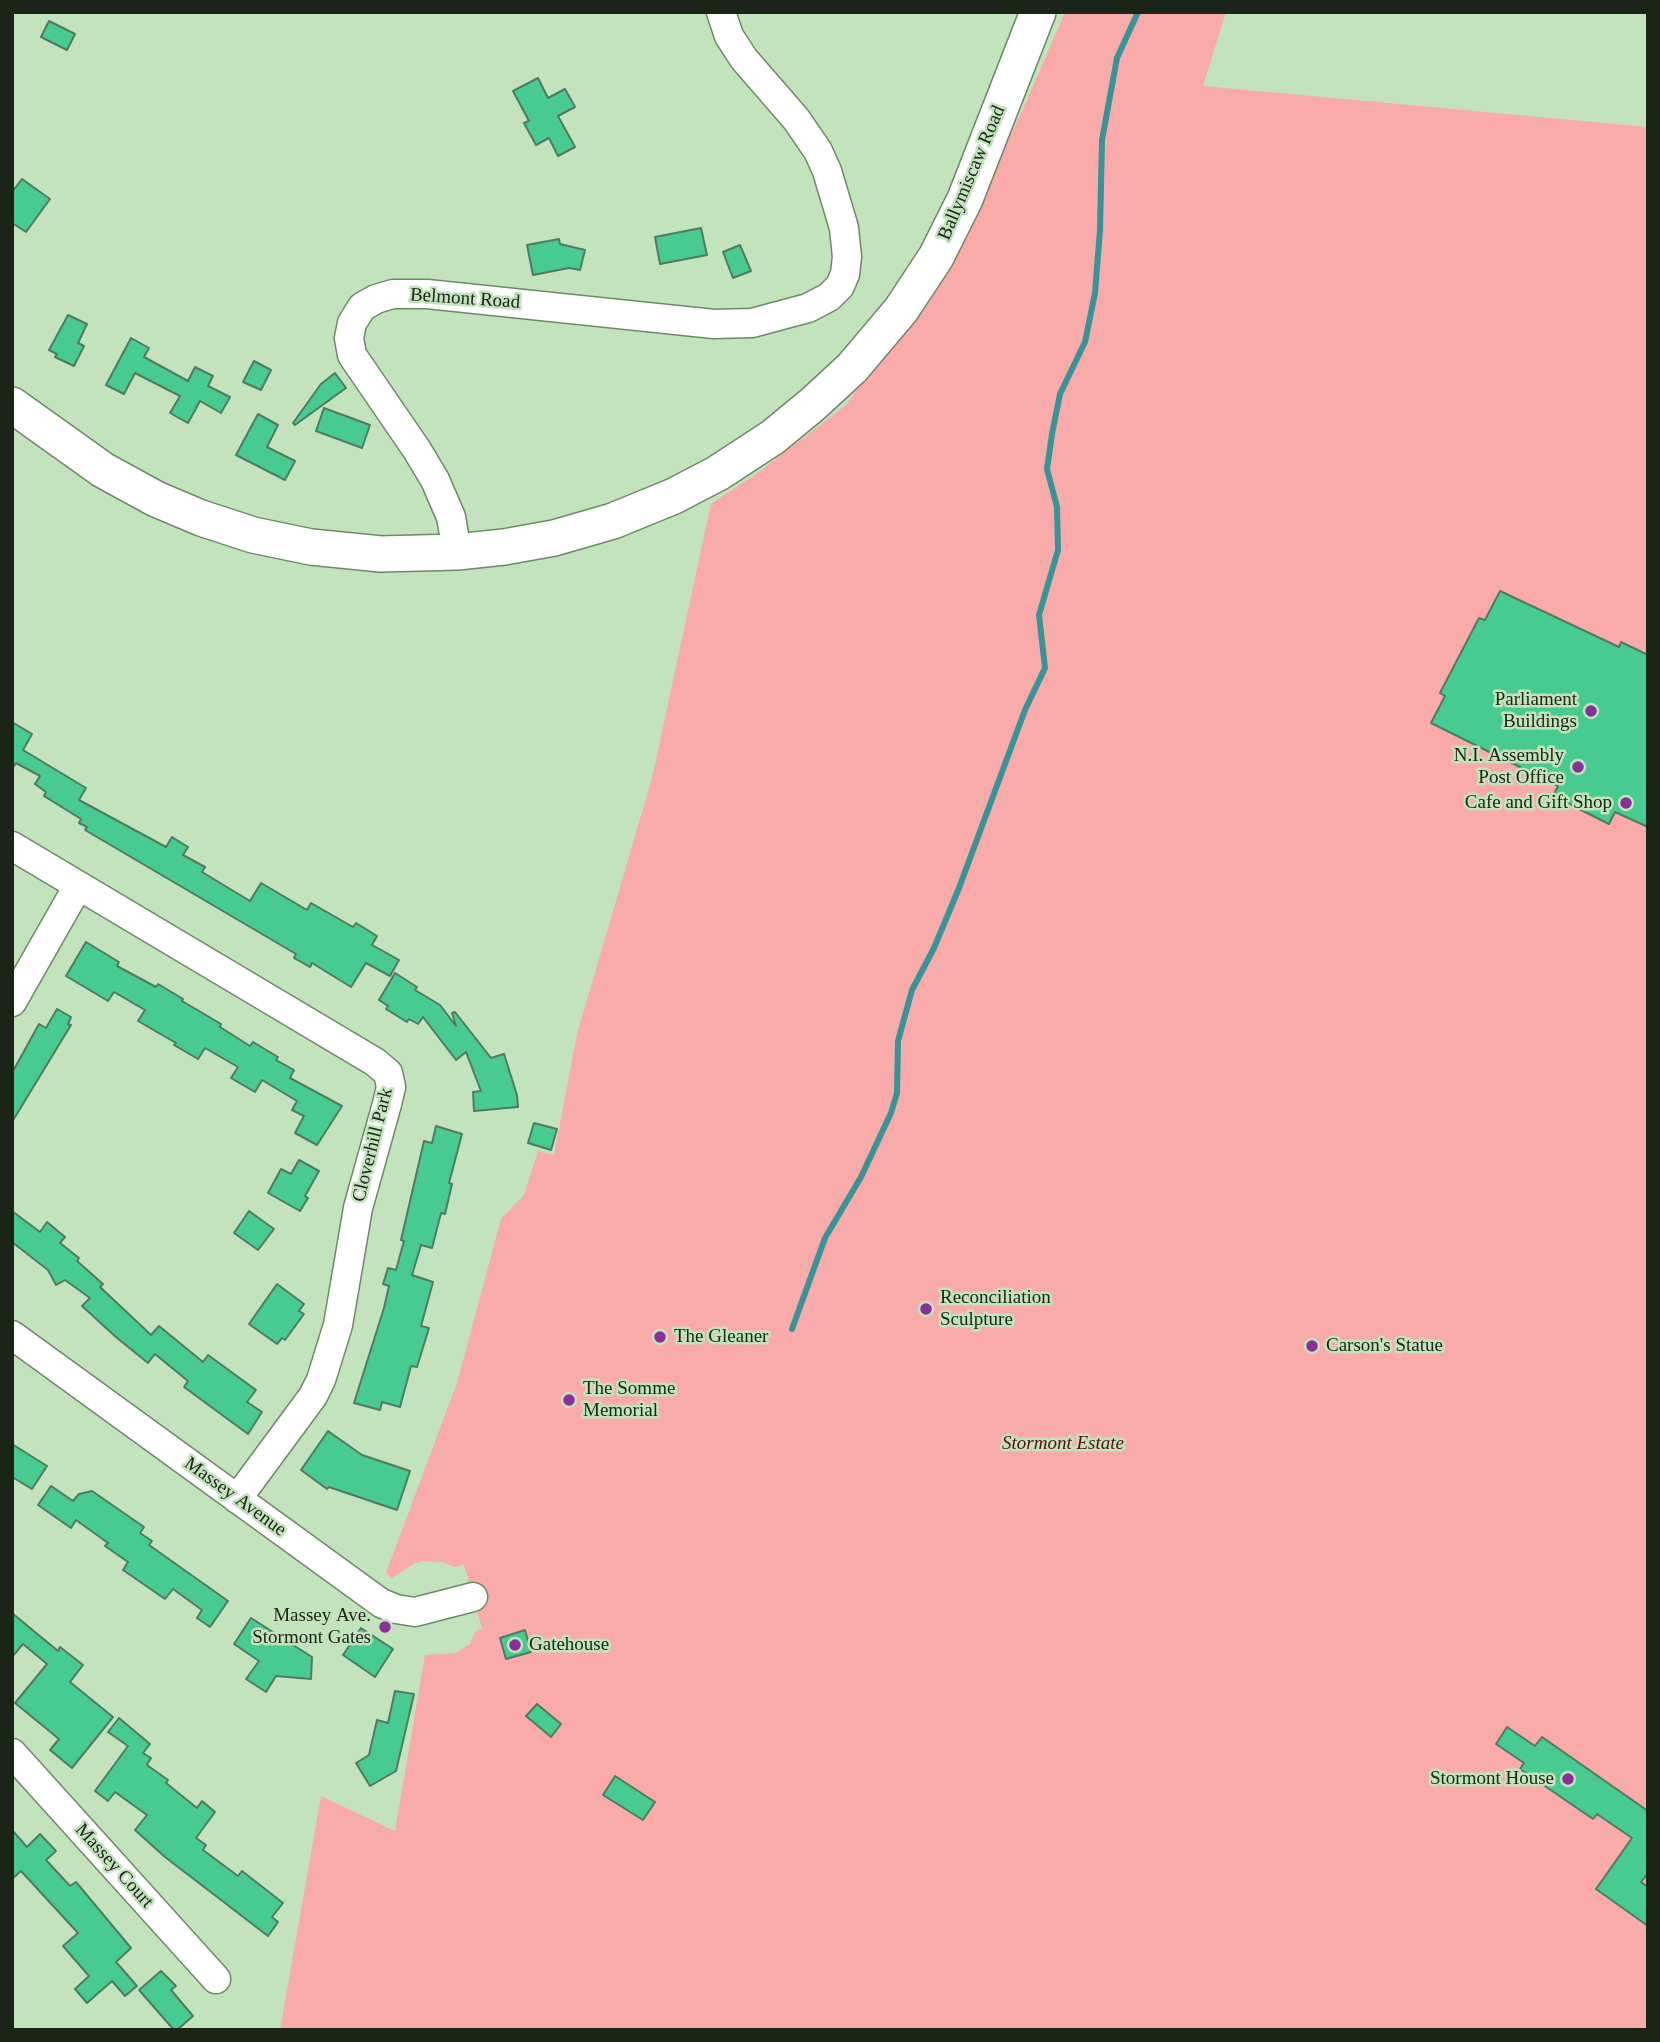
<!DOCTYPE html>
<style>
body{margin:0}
#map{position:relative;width:1660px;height:2042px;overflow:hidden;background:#c3e3bd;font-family:"Times New Roman",serif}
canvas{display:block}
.frame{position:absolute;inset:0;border:14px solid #1a2517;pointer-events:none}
</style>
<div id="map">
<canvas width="1660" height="2042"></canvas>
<div class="frame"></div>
</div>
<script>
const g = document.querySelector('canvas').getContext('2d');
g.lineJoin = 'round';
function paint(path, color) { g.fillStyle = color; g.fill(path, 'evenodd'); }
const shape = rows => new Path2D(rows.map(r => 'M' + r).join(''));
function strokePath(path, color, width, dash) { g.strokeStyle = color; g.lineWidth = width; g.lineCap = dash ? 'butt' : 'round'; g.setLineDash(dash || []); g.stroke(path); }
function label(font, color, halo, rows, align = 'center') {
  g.font = font + ' "Times New Roman",serif'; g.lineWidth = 5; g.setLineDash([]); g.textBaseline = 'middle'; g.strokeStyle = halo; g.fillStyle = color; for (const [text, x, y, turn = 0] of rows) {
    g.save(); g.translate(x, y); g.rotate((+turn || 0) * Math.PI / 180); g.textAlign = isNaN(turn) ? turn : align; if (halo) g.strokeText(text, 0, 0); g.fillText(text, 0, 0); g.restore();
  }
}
const green = shape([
 [1065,12,1226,12,1203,86,1648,127,1648,2030,280,2030,321,1796,395,1831,425,1655,455,1653,470,1644,475,1632,482,1628,464,1565,454,1567,443,1562,422,1561,415,1563,392,1578,386,1573,457,1383,501,1219,524,1195,538,1151,554,1155,577,1034,652,778,711,504,759,472,846,405,951,259,1023,109]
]);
const stream = shape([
 [792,1329,825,1238,861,1177,891,1113,897,1093,898,1041,912,990,934,948,959,888,1025,710,1045,668,1039,615,1058,550,1057,507,1047,469,1052,434,1060,394,1085,342,1095,293,1100,230,1102,140,1117,58,1138,12]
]);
const building = shape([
 [49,21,75,34,67,50,41,37,49,21],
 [538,78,548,98,565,89,575,107,558,116,575,147,558,156,549,138,536,145,524,123,529,121,513,91,538,78],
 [22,179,50,199,26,232,12,223,12,192,22,179],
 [701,228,707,255,660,264,655,237,701,228],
 [559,239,560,244,585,250,580,270,569,268,533,275,527,245,559,239],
 [740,245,751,271,733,278,723,252,740,245],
 [68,315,87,324,78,343,84,346,74,366,55,357,57,354,49,350,68,315],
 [131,338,149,348,144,357,188,381,195,367,213,376,208,386,230,397,221,413,200,401,188,423,170,413,180,396,135,373,124,394,106,385,131,338],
 [254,361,271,370,261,390,243,382,254,361],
 [335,373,346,388,295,425,293,423,321,384,335,373],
 [324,408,370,425,362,448,316,431,324,408],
 [258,414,278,425,267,447,295,461,285,480,236,455,258,414],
 [1500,591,1619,647,1621,642,1648,655,1648,827,1615,812,1609,824,1553,796,1558,786,1431,723,1445,696,1440,693,1479,618,1485,620,1500,591],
 [12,722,32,734,23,750,86,788,79,800,166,847,172,837,188,847,183,855,205,867,202,872,250,901,261,883,307,910,311,903,353,927,356,923,377,936,372,945,399,960,390,976,366,963,351,987,312,963,310,967,294,958,296,954,85,830,87,827,79,823,81,819,44,796,46,792,35,784,40,776,16,763,12,769,12,722],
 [86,942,119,962,117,966,156,987,158,984,183,999,182,1001,221,1024,220,1027,250,1046,253,1042,278,1057,276,1060,294,1070,290,1078,342,1106,317,1145,295,1133,304,1116,292,1110,297,1101,262,1080,255,1092,231,1078,238,1067,205,1048,198,1059,174,1045,176,1043,138,1021,145,1010,114,992,108,1001,66,976,86,942],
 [395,973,417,987,415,990,440,1005,456,1026,452,1013,455,1012,491,1058,504,1054,517,1095,518,1107,474,1111,473,1092,481,1091,466,1052,456,1060,423,1017,418,1024,409,1019,407,1022,386,1009,388,1006,379,1000,395,973],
 [57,1009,71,1017,68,1024,71,1025,12,1122,12,1073,39,1024,46,1028,57,1009],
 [534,1123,557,1129,551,1150,528,1143,534,1123],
 [436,1126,462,1134,449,1183,452,1184,445,1214,441,1213,432,1248,421,1245,412,1275,433,1282,421,1326,429,1328,417,1367,411,1366,400,1407,382,1402,380,1410,354,1403,384,1308,389,1286,383,1284,388,1268,396,1270,404,1241,401,1240,424,1141,432,1143,436,1126],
 [299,1160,319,1171,305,1196,308,1198,300,1211,268,1193,281,1169,291,1174,299,1160],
 [12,1211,40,1232,47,1222,65,1237,60,1243,79,1258,77,1261,103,1284,100,1287,151,1335,159,1326,203,1362,208,1355,256,1390,247,1402,262,1412,248,1434,184,1387,188,1381,155,1354,148,1363,117,1338,82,1306,90,1298,65,1280,56,1285,48,1270,12,1242,12,1211],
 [249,1211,274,1229,258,1250,234,1233,249,1211],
 [277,1284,304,1304,299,1311,304,1314,285,1340,282,1338,277,1344,249,1324,277,1284],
 [328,1431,362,1455,410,1471,397,1510,329,1487,327,1489,301,1470,328,1431],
 [12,1444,47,1466,32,1489,12,1477,12,1444],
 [51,1486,73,1501,79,1494,92,1491,144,1527,140,1533,152,1541,149,1545,228,1601,210,1627,197,1618,202,1610,173,1589,165,1599,123,1570,128,1562,105,1546,108,1543,76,1520,71,1528,38,1505,51,1486],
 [12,1613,58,1651,60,1647,83,1665,70,1682,113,1717,72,1768,50,1750,59,1739,15,1703,47,1664,23,1644,12,1657,12,1613],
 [251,1618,312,1657,311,1679,276,1676,266,1692,246,1679,259,1661,234,1644,251,1618],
 [361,1628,393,1649,375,1677,343,1655,361,1628],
 [525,1630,531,1652,506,1659,500,1638,525,1630],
 [395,1691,414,1694,396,1771,370,1786,356,1763,369,1755,377,1720,388,1723,395,1691],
 [537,1704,561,1724,551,1737,526,1716,537,1704],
 [119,1718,150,1744,143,1753,151,1758,147,1765,168,1780,166,1783,197,1808,202,1801,215,1812,196,1838,206,1845,203,1850,238,1876,242,1871,283,1903,272,1917,278,1922,268,1936,165,1857,135,1830,147,1815,115,1792,108,1801,95,1791,128,1746,108,1732,119,1718],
 [1507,1727,1535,1746,1542,1737,1648,1811,1648,1873,1641,1882,1648,1887,1648,1926,1596,1889,1632,1838,1597,1814,1593,1819,1520,1769,1524,1763,1496,1744,1507,1727],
 [615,1776,655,1802,643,1820,603,1795,615,1776],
 [12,1830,27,1847,40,1834,56,1851,46,1860,70,1886,76,1882,131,1948,116,1962,137,1986,125,1996,112,1981,87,2003,75,1989,89,1976,63,1946,78,1933,21,1871,12,1879,12,1830],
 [161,1971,176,1986,171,1990,193,2016,177,2030,174,2030,139,1990,161,1971]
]);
const minor = shape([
 [457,552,451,517,435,480,417,450,352,355,349,338,352,323,362,307,376,299,393,294,427,294,714,324,752,323,808,308,829,297,840,286,845,274,847,257,844,228,827,171,818,151,796,119,744,59,729,36,721,12],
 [12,846,375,1062,388,1073,391,1087,387,1104,358,1208,338,1325,321,1380,313,1396,237,1499],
 [12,1002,78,886],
 [12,1335,381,1603,396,1609,415,1612,473,1597],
 [12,1753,216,1979]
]);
const major = shape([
 [12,405,103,470,156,499,201,518,253,535,311,547,381,554,457,552,504,547,554,538,613,521,674,496,718,473,773,437,813,404,852,368,901,310,936,257,965,199,1038,12]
]);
const markers = [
 [1591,711,7,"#882f9b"],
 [1578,767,7,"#882f9b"],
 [1626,803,7,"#882f9b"],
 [926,1309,7,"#882f9b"],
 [660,1337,7,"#882f9b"],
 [1312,1346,7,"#882f9b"],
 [569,1400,7,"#882f9b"],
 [385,1627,7,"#882f9b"],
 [515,1645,7,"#882f9b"],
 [1568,1779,7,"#882f9b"]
];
const streetNames = [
 ["Ballymiscaw Road",972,173,-67],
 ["Belmont Road",465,299,4],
 ["Cloverhill Park",373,1145,-76],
 ["Massey Avenue",235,1497,36],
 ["Massey Court",114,1866,48]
];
const poiNames = [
 ["Parliament",1577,700],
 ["Buildings",1577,722],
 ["N.I. Assembly",1564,756],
 ["Post Office",1564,778],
 ["Cafe and Gift Shop",1612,803],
 ["Reconciliation",940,1298,"left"],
 ["Sculpture",940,1320,"left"],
 ["The Gleaner",674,1337,"left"],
 ["Carson's Statue",1326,1346,"left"],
 ["The Somme",583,1389,"left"],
 ["Memorial",583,1411,"left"],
 ["Massey Ave.",371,1616],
 ["Stormont Gates",371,1638],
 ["Gatehouse",529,1645,"left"],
 ["Stormont House",1554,1779]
];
const parkNames = [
 ["Stormont Estate",1063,1444]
];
paint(green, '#f9abaa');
strokePath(stream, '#379499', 6);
paint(building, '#47cb90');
strokePath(building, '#4f7b64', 2);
strokePath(minor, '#6d8a67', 31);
strokePath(major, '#6d8a67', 38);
strokePath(minor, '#fff', 28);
strokePath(major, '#fff', 35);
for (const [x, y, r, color] of markers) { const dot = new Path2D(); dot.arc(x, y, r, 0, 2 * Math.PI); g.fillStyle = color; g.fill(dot); strokePath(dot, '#c3e3bd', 2.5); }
label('19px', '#1a2517', '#c3e3bd', streetNames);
label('19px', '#1a2517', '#c3e3bd', poiNames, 'right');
label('italic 19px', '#560d16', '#c3e3bd', parkNames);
</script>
